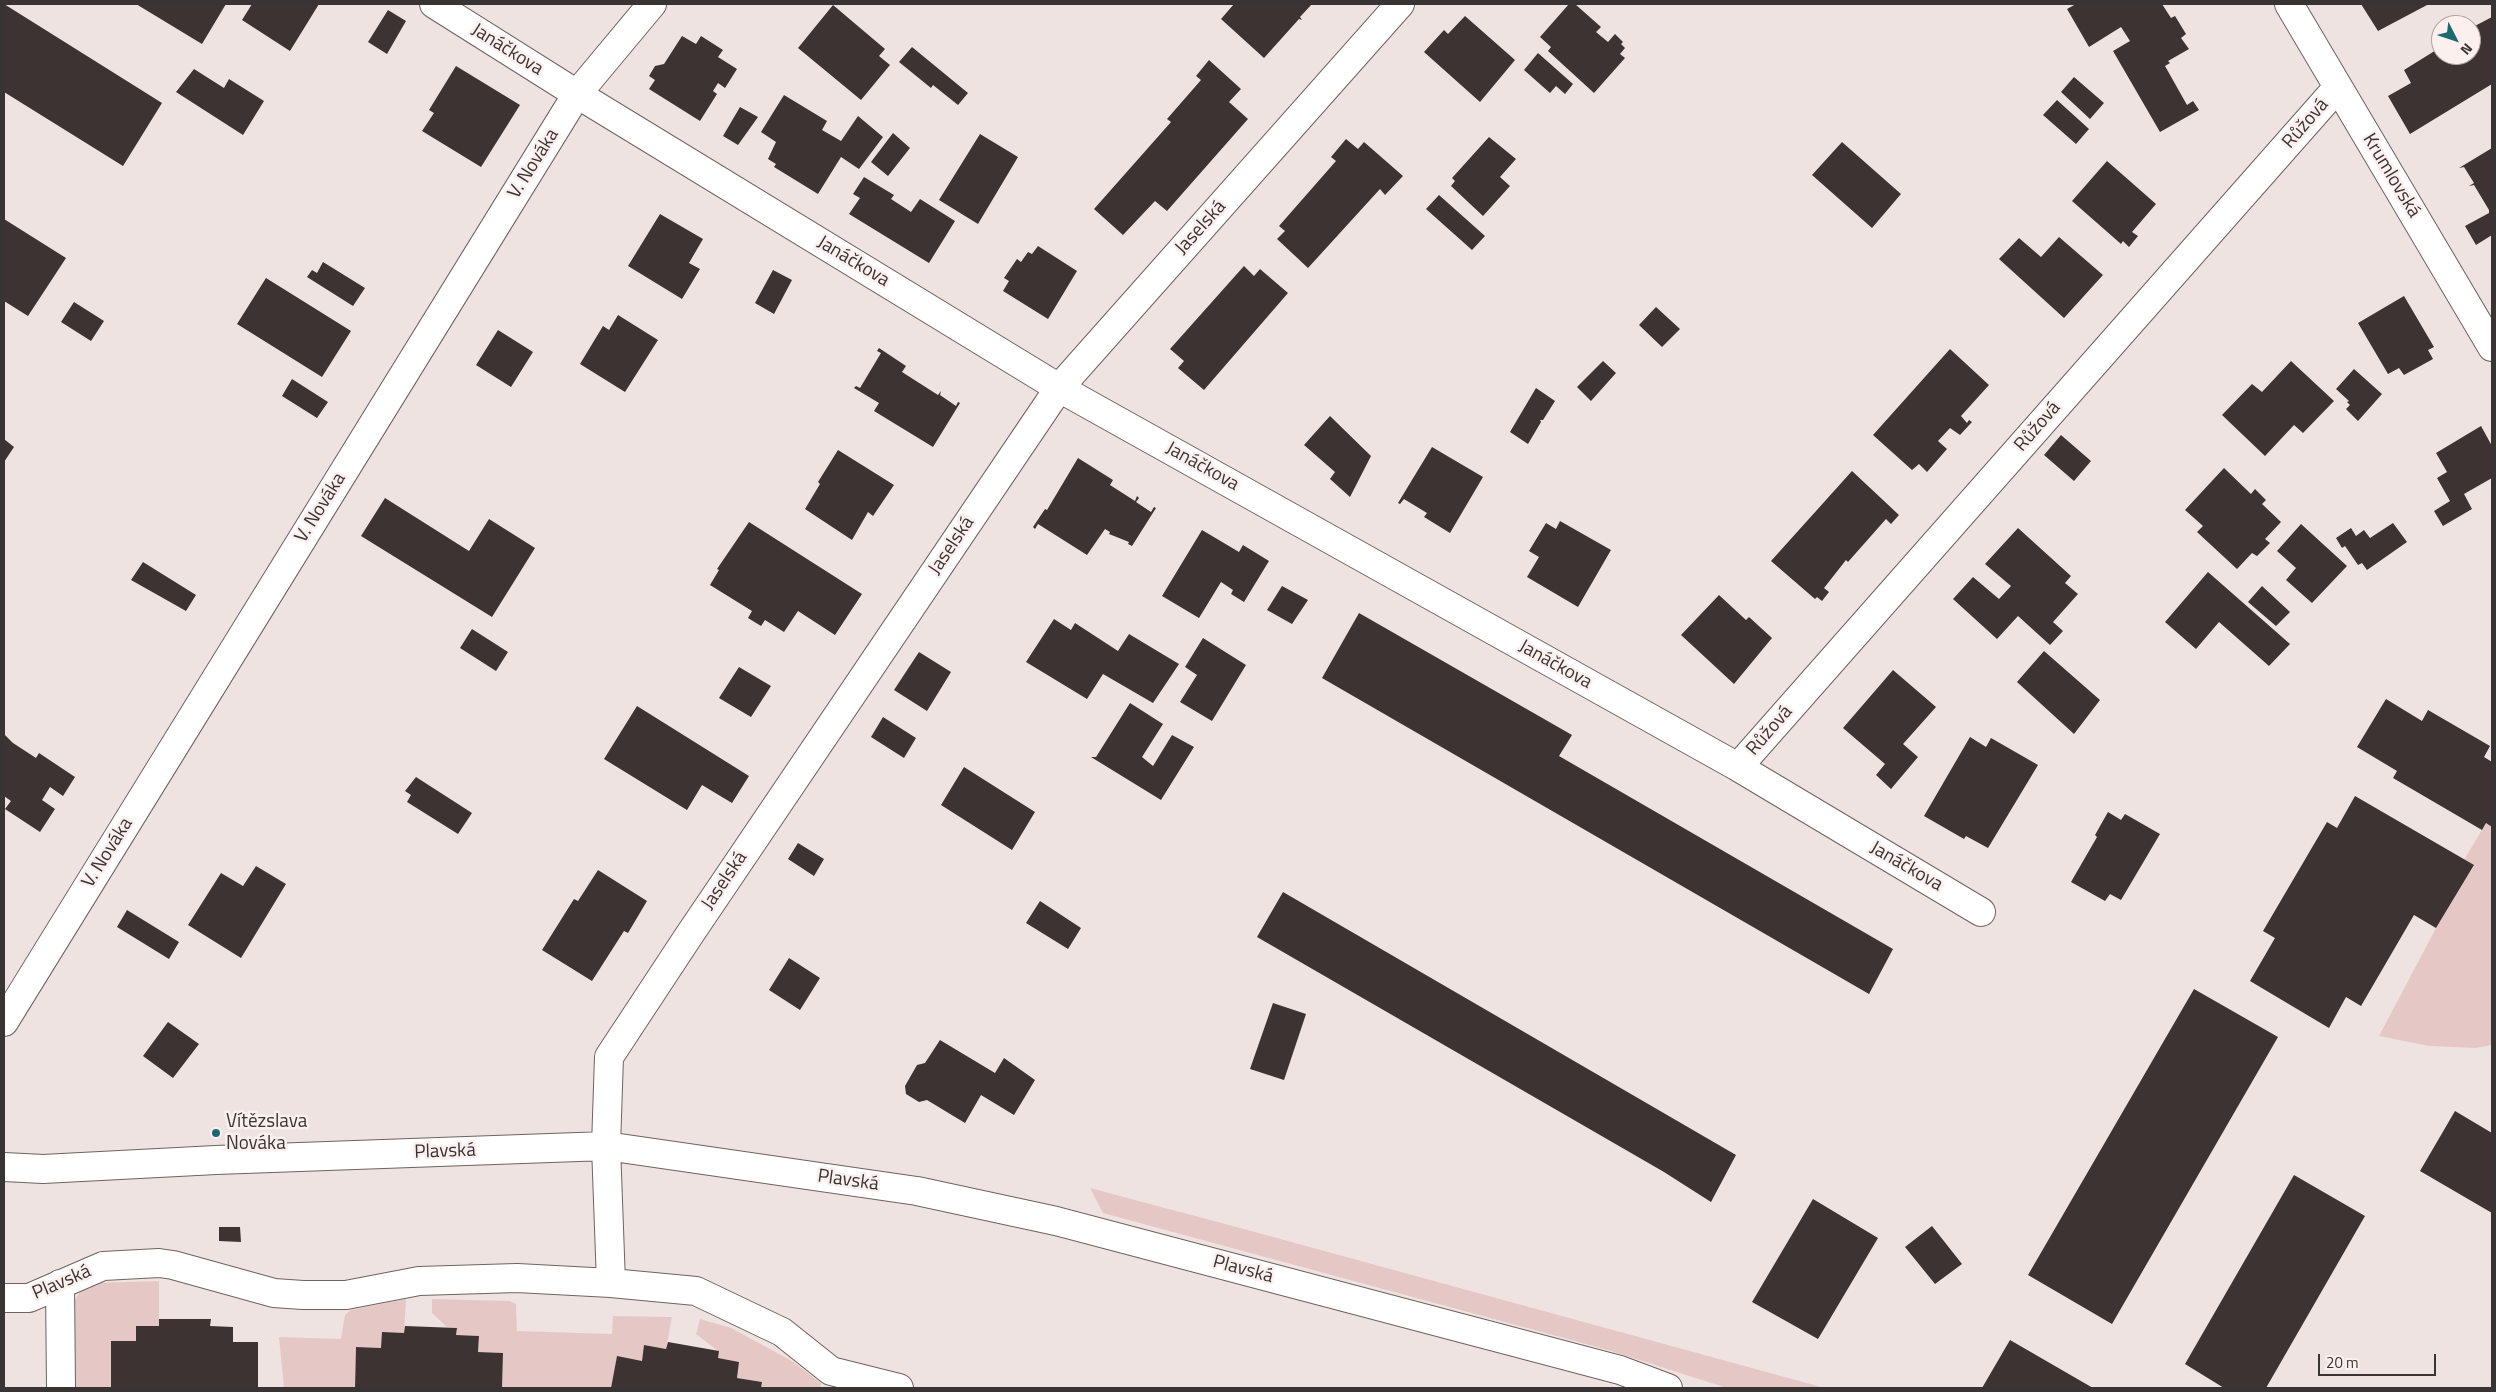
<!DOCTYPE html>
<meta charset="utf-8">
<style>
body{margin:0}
#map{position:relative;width:2496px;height:1392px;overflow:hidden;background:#efe3e2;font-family:"Titillium Web",sans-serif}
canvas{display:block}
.frame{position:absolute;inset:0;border:5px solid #393434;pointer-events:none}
.north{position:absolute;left:2431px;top:15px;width:50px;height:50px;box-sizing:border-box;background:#fcf0ef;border:1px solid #aea5a4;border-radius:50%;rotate:131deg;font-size:14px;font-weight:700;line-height:20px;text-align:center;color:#393434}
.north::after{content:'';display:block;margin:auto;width:18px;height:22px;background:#1d6970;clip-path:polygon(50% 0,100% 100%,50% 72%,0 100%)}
.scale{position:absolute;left:2318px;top:1354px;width:118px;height:22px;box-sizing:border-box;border:2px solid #393434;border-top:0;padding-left:6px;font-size:15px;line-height:18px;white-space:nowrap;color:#393434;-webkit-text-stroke:4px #fcf0ef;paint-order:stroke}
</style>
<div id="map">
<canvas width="2496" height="1392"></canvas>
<div class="frame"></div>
<div class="north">N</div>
<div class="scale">20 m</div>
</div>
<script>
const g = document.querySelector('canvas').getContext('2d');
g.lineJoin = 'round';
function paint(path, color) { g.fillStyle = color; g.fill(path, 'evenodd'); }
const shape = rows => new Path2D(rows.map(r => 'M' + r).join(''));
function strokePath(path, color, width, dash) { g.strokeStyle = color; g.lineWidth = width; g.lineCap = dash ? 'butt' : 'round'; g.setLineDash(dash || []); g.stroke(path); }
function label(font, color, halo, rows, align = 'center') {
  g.font = font + ' "Titillium Web",sans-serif'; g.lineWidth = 5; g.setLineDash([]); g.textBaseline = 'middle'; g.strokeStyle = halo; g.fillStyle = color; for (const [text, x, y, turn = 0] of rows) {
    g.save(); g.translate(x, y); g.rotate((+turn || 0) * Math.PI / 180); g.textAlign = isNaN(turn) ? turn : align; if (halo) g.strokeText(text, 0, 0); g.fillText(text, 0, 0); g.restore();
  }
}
const green = shape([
 [2486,823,2492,827,2492,1045,2476,1048,2429,1046,2379,1036,2436,928,2474,866,2464,860],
 [1090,1188,1244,1229,1825,1388,1727,1388,1608,1350,1103,1213],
 [159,1281,159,1326,136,1326,136,1341,111,1341,111,1388,67,1388,70,1309,79,1293,95,1283],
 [406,1299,404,1333,381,1348,356,1347,355,1388,284,1388,279,1337,341,1339,345,1315,351,1310],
 [432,1299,510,1301,516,1304,517,1331,612,1334,613,1316,672,1317,666,1349,644,1345,642,1361,617,1357,611,1388,502,1388,503,1353,478,1352,479,1336,456,1335,457,1328,447,1327,432,1313],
 [700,1319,731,1328,792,1361,821,1383,820,1388,761,1388,762,1382,737,1378,739,1362,718,1358,718,1351,696,1334]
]);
const building = shape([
 [4,4,162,103,123,166,4,92],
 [136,4,226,4,202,44],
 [252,4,319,4,290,51,242,20],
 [1234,4,1312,4,1300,17,1302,20,1299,19,1264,58,1221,19],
 [1569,4,1575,4,1601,27,1596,32,1608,42,1615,34,1623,42,1621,44,1625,48,1620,54,1625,58,1594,93,1548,51,1551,47,1540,37],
 [2076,4,2162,4,2171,18,2175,16,2186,34,2181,38,2189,49,2168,61,2170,63,2165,66,2187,105,2193,101,2199,110,2160,132,2113,51,2130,41,2121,27,2089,47,2067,9],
 [2361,4,2429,4,2378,31],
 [833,5,885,49,879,56,890,65,861,100,798,48],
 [388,10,406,21,387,54,368,42],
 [1465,16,1515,60,1480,102,1424,52,1444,30,1448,34],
 [2492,17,2492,84,2410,134,2388,96,2411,83,2404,70,2441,47,2441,55,2471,55,2471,28],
 [682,36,696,44,701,36,723,50,718,57,737,69,725,88,718,83,713,91,717,94,700,121,649,89,655,80,649,76,655,66,664,64],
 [912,47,968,93,958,105,933,85,931,88,899,62],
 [1538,53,1573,84,1565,94,1556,86,1550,93,1524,70],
 [1209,60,1241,89,1229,102,1248,119,1167,211,1155,201,1123,235,1094,209,1171,122,1167,119,1201,80,1196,76],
 [456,66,520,105,481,167,422,131,434,113,429,110],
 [194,69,224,88,229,79,264,101,243,135,176,92],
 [2074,77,2104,103,2090,119,2061,92],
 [784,95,827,121,822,130,841,141,858,116,883,137,859,169,841,157,818,194,774,167,776,164,768,159,776,142,761,132],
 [2057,100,2089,129,2076,144,2043,115],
 [740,107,758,117,738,145,723,136],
 [893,133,910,148,888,176,871,162],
 [980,134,1018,157,978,224,939,200],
 [1489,137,1516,159,1500,177,1510,186,1483,216,1451,186,1455,181,1452,178],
 [1346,139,1358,149,1364,142,1403,176,1385,195,1380,189,1308,268,1277,239,1285,231,1279,226,1336,161,1331,157],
 [1842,142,1901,194,1872,228,1812,175],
 [2492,148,2492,235,2476,245,2465,226,2489,213,2489,210,2474,185,2469,186,2474,183,2464,167,2459,168],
 [2107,161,2156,204,2132,232,2138,236,2129,247,2123,241,2121,244,2072,201],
 [864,177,894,195,891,199,911,212,920,199,955,221,929,263,849,214,860,198,853,194],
 [1439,195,1485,236,1472,250,1426,209],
 [660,214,703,239,689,263,700,269,682,299,628,266],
 [4,219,66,258,28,316,4,301],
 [2059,237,2103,275,2064,318,1999,259,2019,238,2041,257],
 [1038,246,1077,271,1048,319,1003,291,1009,281,1004,278,1017,259,1021,262,1028,252,1032,254],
 [323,262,365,288,353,306,307,277,312,270,317,273],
 [1244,266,1254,276,1260,269,1288,293,1204,390,1178,368,1184,361,1170,349],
 [773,270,792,280,774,314,755,303],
 [266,278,351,331,322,377,237,324],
 [2404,296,2434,347,2428,350,2433,359,2404,375,2399,368,2388,374,2358,323],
 [74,302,104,321,91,341,61,322],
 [1656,307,1680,329,1662,347,1639,325],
 [618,315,658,340,625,392,580,364,603,326,609,330],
 [498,330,533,352,511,387,476,365],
 [879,348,906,366,902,372,938,395,941,391,940,395,956,406,958,402,960,403,933,447,874,411,879,403,854,388,856,386,860,388,881,353,877,351],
 [1950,349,1989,385,1961,416,1967,423,1969,420,1972,422,1960,435,1950,428,1938,441,1947,449,1927,472,1919,464,1912,470,1873,435],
 [1603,361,1616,373,1591,401,1577,387],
 [2291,361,2334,401,2303,433,2294,425,2265,456,2222,415,2252,384,2262,392],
 [2354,369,2382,394,2358,421,2346,409,2350,405,2347,402,2349,401,2336,389],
 [292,379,328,402,317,418,282,396],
 [1536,388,1555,401,1543,420,1540,420,1541,422,1528,444,1510,432],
 [1330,416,1371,456,1350,497,1330,479,1335,472,1304,445],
 [2481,426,2492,446,2492,478,2464,494,2472,509,2443,526,2434,511,2450,501,2437,478,2447,472,2436,453],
 [2061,435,2091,461,2074,481,2044,455],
 [4,439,14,447,4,462],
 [1432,447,1483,477,1450,533,1424,517,1427,513,1404,499,1400,504,1398,503],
 [838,450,894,485,873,516,868,512,852,540,805,509,820,484,818,482],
 [1078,458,1113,480,1110,485,1135,501,1137,496,1139,498,1136,502,1151,512,1154,507,1156,508,1132,546,1128,544,1129,542,1109,534,1110,532,1105,529,1087,555,1038,524,1035,529,1033,527,1045,509,1047,510],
 [2224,468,2251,494,2255,489,2266,500,2262,504,2281,522,2265,539,2270,543,2257,556,2252,553,2237,569,2197,532,2203,526,2185,510],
 [1852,471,1899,515,1891,524,1886,519,1848,562,1846,560,1824,588,1829,592,1822,601,1817,597,1815,599,1771,561],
 [385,498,469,551,489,519,535,548,492,617,361,536],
 [1560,521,1611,550,1578,607,1527,577,1539,557,1529,551,1546,523,1556,529],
 [749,522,862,594,835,635,798,611,784,632,765,620,761,626,748,618,752,611,710,585,719,570,717,569],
 [2393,523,2407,542,2367,570,2362,563,2358,565,2345,546,2342,548,2336,538,2351,528,2356,536,2364,530,2370,538],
 [2301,524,2347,566,2312,603,2286,580,2296,568,2277,551],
 [2018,528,2071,576,2065,583,2078,594,2053,622,2063,631,2050,645,2018,616,1997,639,1953,599,1973,577,1999,599,2011,586,1985,564],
 [1202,530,1239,552,1243,545,1269,561,1244,602,1231,594,1233,590,1221,582,1199,618,1162,596],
 [143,562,196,595,186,611,131,580],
 [2208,572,2290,644,2269,666,2219,622,2196,649,2165,622],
 [1282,586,1308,600,1292,624,1267,610],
 [2262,586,2290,612,2276,626,2248,602],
 [1719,595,1746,620,1749,617,1772,638,1734,684,1681,635],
 [1359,613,1572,735,1559,756,1893,949,1869,994,1322,678],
 [1054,619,1071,630,1075,623,1118,651,1129,634,1179,664,1153,703,1103,674,1087,699,1026,662],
 [472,629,508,652,496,671,460,648],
 [1203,638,1246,665,1212,721,1180,702,1197,675,1185,667],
 [2044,651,2100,700,2074,734,2017,682],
 [919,652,951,672,927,711,894,690],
 [739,667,771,686,751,717,719,698],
 [1893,670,1936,707,1903,744,1918,757,1891,789,1876,775,1885,764,1843,728],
 [2386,699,2422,721,2428,710,2490,746,2484,757,2492,762,2492,827,2486,823,2482,830,2393,778,2397,771,2357,747],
 [1130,703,1163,724,1142,757,1153,766,1172,735,1194,747,1161,800,1091,757,1096,757],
 [637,706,749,776,732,803,702,785,687,810,604,759],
 [883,717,916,738,904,758,871,737],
 [4,734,13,743,36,758,39,753,75,777,63,796,50,787,42,800,55,809,40,832,5,809,11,801,4,796],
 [1970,737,1986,747,1991,738,2038,765,1988,848,1966,836,1964,839,1924,816],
 [964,767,1035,812,1012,850,941,805],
 [416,777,472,813,458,834,407,802,411,795,405,791],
 [2355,796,2474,865,2436,928,2414,915,2361,1006,2346,997,2329,1028,2250,981,2275,938,2263,931,2327,822,2337,828],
 [2108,812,2121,820,2125,814,2160,834,2121,900,2110,894,2105,901,2071,882,2097,837,2095,835],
 [798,843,824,859,814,876,788,859],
 [256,866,286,884,241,958,188,925,221,873,243,886],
 [598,870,647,901,628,933,624,931,592,981,542,950,574,899,578,901],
 [1283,892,1736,1155,1711,1202,1664,1172,1257,937],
 [1040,901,1081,928,1068,949,1026,923],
 [127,910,179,942,169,959,117,927],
 [789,958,820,978,800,1010,769,990],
 [2194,989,2278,1037,2112,1324,2028,1275],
 [1273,1003,1306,1014,1284,1080,1250,1069],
 [168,1022,199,1044,173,1078,143,1056],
 [940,1040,995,1073,1004,1058,1035,1080,1014,1115,981,1095,965,1123,927,1100,919,1102,906,1094,905,1086,917,1065,925,1063],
 [2455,1111,2492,1133,2492,1213,2420,1171],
 [2294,1175,2365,1216,2266,1388,2224,1388,2185,1364],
 [1813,1199,1878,1238,1818,1339,1752,1302],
 [1932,1226,1962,1264,1935,1284,1905,1247],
 [219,1227,240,1227,241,1242,219,1241],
 [159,1319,211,1319,210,1326,233,1327,233,1342,258,1342,258,1388,111,1388,111,1341,136,1341,136,1326,159,1326],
 [405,1326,457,1328,456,1335,479,1336,478,1352,503,1353,502,1388,355,1388,356,1347,381,1348,382,1332,404,1333],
 [2010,1340,2093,1388,1982,1388],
 [668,1342,719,1351,718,1358,739,1362,737,1378,762,1382,761,1388,611,1388,617,1356,642,1361,644,1345,666,1349]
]);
const minor = shape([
 [434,4,577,94,1059,388,1738,767,1981,912],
 [2289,4,2492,347],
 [1738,767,2338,87],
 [4,1022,577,94,652,4],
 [4,1167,43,1169,216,1160,606,1146,917,1191,1056,1221,1620,1370,1668,1388],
 [611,1283,606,1146,609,1057,688,937,1059,388,1400,4],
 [60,1284,61,1388],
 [4,1298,29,1298,103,1266,159,1263,173,1265,274,1293,303,1295,346,1295,419,1281,517,1278,611,1283,696,1291,782,1332,831,1371,899,1388]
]);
const markers = [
 [216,1133,5,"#1d6970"]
];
const streetNames = [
 ["Janáčkova",507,50,32],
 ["Růžová",2306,124,-49],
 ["V. Nováka",534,164,-58],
 ["Krumlovská",2391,176,59],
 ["Jaselská",1201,228,-48],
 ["Janáčkova",853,262,31],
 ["Růžová",2038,427,-49],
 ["Janáčkova",1202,467,29],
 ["V. Nováka",321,508,-58],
 ["Jaselská",952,546,-56],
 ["Janáčkova",1555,665,29],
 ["Růžová",1770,731,-49],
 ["V. Nováka",108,853,-58],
 ["Janáčkova",1906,867,30],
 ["Jaselská",725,881,-56],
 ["Plavská",445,1152,-2],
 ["Plavská",848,1181,8],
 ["Plavská",1243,1270,15],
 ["Plavská",62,1283,-23]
];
const poiNames = [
 ["Vítězslava",226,1122],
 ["Nováka",226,1144]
];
paint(green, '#e5c8c6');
paint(building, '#3c3332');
strokePath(minor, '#6d6362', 30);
strokePath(minor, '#fff', 28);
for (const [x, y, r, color] of markers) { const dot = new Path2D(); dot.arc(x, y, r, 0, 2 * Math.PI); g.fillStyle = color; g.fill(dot); strokePath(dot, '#fcf0ef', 2); }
label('19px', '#393434', '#fcf0ef', streetNames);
label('19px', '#393434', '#fcf0ef', poiNames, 'left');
</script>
